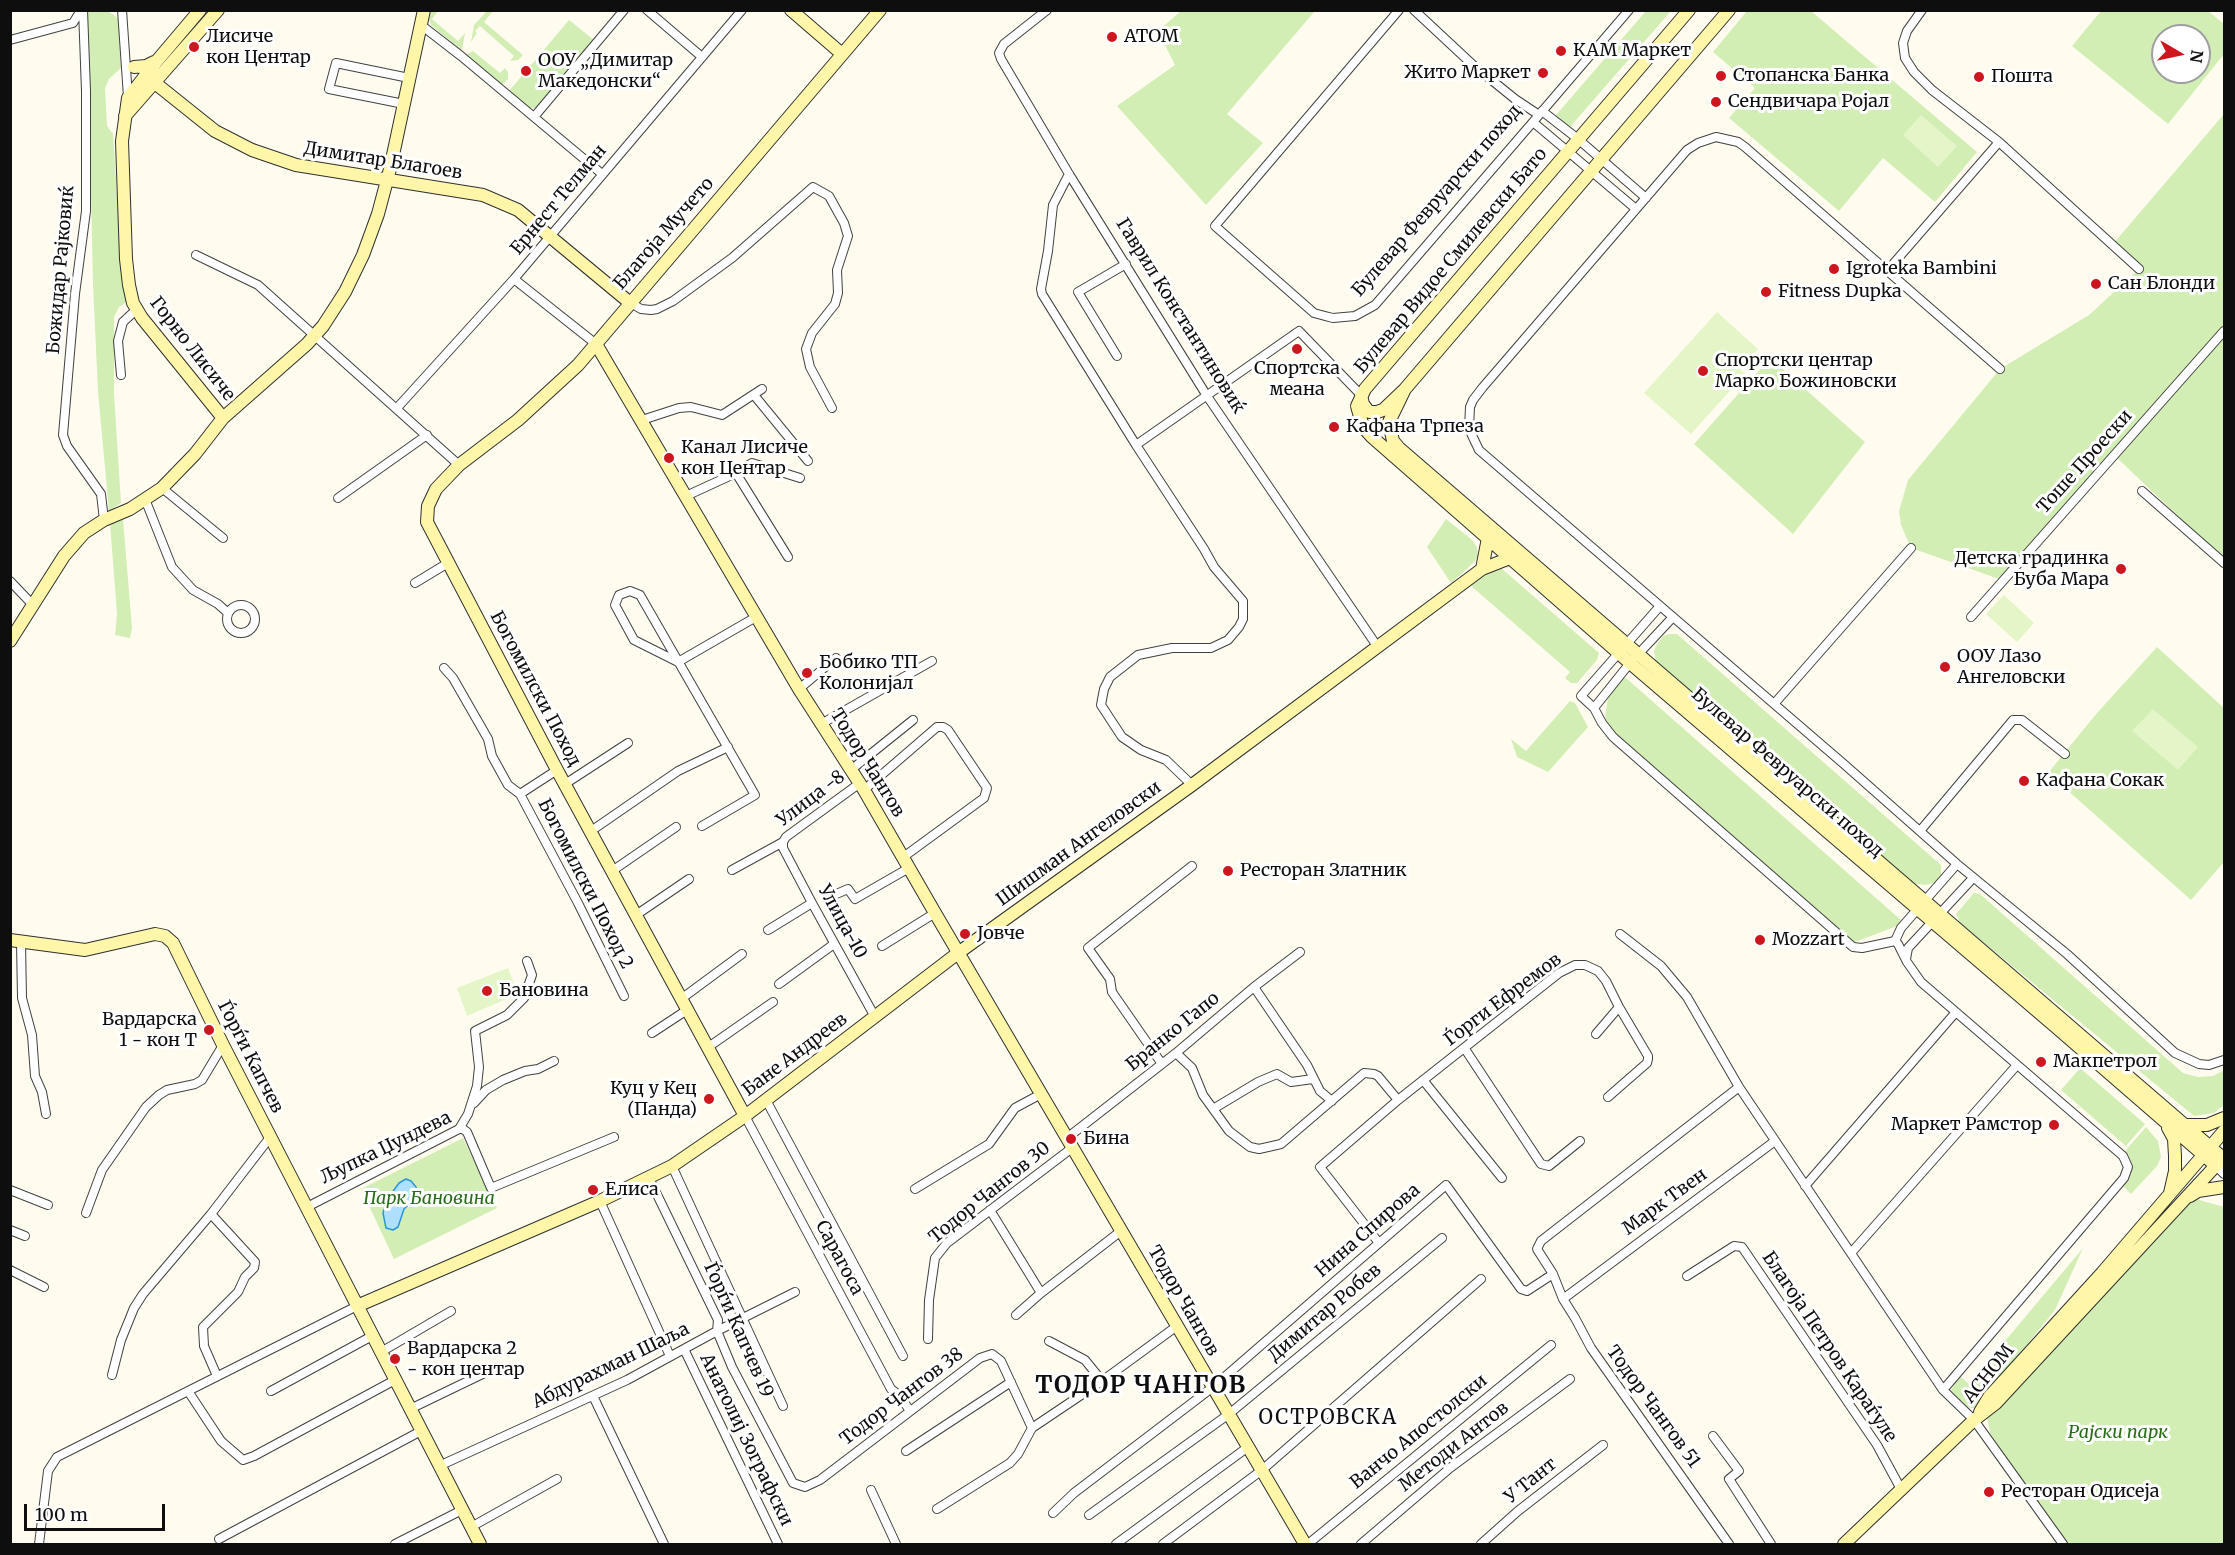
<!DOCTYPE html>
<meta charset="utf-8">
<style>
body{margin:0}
#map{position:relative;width:2235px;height:1555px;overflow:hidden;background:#fffcef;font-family:Merriweather,serif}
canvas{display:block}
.frame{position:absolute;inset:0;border:12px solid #0e0e0e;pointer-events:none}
.north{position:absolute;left:2151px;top:24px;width:60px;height:60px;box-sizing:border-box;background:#fff;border:2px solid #9f9f9f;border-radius:50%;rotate:99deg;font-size:16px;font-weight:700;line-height:24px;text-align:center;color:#0e0e0e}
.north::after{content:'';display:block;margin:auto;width:21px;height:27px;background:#ce161e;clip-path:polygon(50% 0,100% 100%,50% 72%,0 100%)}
.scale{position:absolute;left:24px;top:1504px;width:141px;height:27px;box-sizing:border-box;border:3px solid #0e0e0e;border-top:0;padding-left:8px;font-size:18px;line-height:21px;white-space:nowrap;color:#0e0e0e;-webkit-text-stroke:4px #fff;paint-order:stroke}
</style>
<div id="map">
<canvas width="2235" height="1555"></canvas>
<div class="frame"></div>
<div class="north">N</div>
<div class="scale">100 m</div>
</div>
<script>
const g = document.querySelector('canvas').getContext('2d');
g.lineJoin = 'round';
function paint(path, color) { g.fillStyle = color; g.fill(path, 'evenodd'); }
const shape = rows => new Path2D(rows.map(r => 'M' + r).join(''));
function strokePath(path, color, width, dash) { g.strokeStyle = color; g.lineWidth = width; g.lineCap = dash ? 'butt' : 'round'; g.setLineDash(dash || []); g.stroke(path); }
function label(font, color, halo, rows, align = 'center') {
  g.font = font + ' Merriweather,serif'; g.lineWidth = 6; g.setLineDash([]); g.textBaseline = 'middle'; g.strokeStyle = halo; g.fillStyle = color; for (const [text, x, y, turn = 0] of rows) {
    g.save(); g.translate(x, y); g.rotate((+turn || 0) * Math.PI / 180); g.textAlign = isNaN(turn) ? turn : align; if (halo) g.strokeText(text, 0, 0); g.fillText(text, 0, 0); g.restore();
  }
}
const green = shape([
 [108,11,119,19,121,68,109,79,105,88,107,126,113,134,120,240,127,302,119,307,114,317,114,394,121,503,109,511,98,392,93,284,87,12],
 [431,11,438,11,432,19,458,41,465,33,462,51,431,25,429,19],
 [487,11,493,11,484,22,523,55,518,60,510,61,514,56,480,26,475,31,477,33,471,42,474,25],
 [1181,11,1315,11,1227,114,1263,143,1206,205,1117,106,1175,65,1158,31],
 [1646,11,1671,11,1570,127,1563,124,1556,115],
 [1747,11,1811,11,1977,152,1935,202,1883,158,1839,211,1729,118,1755,88,1713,52],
 [2101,11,2208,11,2224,24,2224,54,2168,124,2072,46],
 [2163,36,2199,36,2199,72,2163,72],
 [569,20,594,40,536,108,529,108,509,91],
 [473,51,500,73,505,68,508,72,508,79,502,85,466,55],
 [2224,114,2224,560,2114,455,2002,580,1911,548,1901,525,1899,511,1908,480,2000,369,2089,315,2139,269,2113,244],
 [1770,358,1865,442,1793,534,1694,444],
 [123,519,132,628,130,638,115,635,117,614,110,523],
 [1446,519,1471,539,1477,547,1478,557,1471,565,1451,583,1427,547],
 [1501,568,1599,653,1597,660,1577,683,1571,683,1565,678,1570,672,1470,585,1492,569],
 [1669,634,1677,634,1941,865,1941,876,1935,883,1925,885,1910,883,1656,662,1654,651,1656,646,1663,636],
 [2157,647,2224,708,2224,862,2191,900,2048,773,2097,713],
 [1626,678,1901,920,1897,926,1850,944,1618,741,1608,726,1605,716,1609,693,1620,679],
 [1570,701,1575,703,1588,727,1548,772,1517,757,1511,739,1526,751],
 [1974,893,1980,894,2183,1073,2198,1077,2213,1076,2224,1070,2224,1105,2214,1113,2194,1116,1960,923,1956,914],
 [2080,1068,2145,1124,2126,1146,2061,1090],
 [2146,1127,2158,1141,2161,1157,2157,1166,2131,1194,2123,1186,2130,1174,2129,1161,2125,1151],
 [463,1138,497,1208,394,1259,361,1189],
 [2189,1197,2224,1207,2224,1544,2064,1544,1990,1433,1987,1417],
 [2083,1248,2055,1310,1976,1408,1964,1408,1950,1392,1955,1383,1960,1376,1969,1384]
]);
const pitch = shape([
 [1921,115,1957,146,1938,167,1903,135],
 [1717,312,1758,349,1740,369,1745,374,1691,434,1644,393],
 [2004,595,2034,623,2017,642,1986,614],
 [2153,709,2198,747,2178,770,2132,731],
 [508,968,518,994,467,1016,457,988]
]);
const water = shape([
 [406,1179,411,1181,416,1187,417,1193,415,1199,404,1209,398,1227,393,1230,386,1228,383,1213,386,1201,399,1183,406,1179]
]);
const street = shape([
 [83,10,86,91,86,211,75,294,63,435,67,446,101,494,104,520],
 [122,10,128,97],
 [647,10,702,57],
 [1047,10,1004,44,999,53,1001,59,1069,174,1207,396,1377,646],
 [1399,10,1215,226,1314,313,1325,316,1333,318,1355,316,1375,305,1539,115,1515,99,1473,65,1414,10],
 [1922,10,1907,31,1903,43,1905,58,1914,72,1932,90,1999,142,2139,269],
 [421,25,461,56,602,174],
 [10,40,73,23,81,10],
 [404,104,329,89,336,63,409,78],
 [1542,111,1578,139,1646,198],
 [1539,115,1629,10],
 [534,117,624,10],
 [1533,122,1636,209],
 [1069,174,1053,205,1048,251,1041,289,1042,294,1136,445,1204,549,1214,567,1243,601,1243,619,1239,627,1228,640,1211,648,1172,648,1138,655,1110,677,1104,689,1101,705,1122,737,1141,750,1166,760,1192,785],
 [196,255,258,285,459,465],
 [1887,271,1999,142],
 [514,279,596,344],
 [629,302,641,309,651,310,657,309,673,301,732,258,813,187,829,196,844,223,848,236,837,270,838,293,835,304,812,333,806,349,810,367,832,408],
 [1117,356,1078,292,1126,264],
 [2000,369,1745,147,1738,142,1716,137,1698,143,1687,150,1483,387,1473,400,1470,407,1469,429,1479,450,1845,765,1957,864,2067,954,2175,1053,2199,1064,2209,1065,2224,1060],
 [121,375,118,341,123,322,137,309],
 [754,395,808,461],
 [397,408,514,279,742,10],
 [642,420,679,408,691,407,722,415,762,389],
 [1136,445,1299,331,1361,395],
 [736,473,788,557],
 [162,488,223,538],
 [2142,491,2224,563],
 [686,496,736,473,752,463,800,478],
 [338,498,427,435],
 [145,499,172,567,193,590,218,604,228,613],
 [10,581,32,604],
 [415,583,448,563],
 '227 619a14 14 0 1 1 28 0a14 14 0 1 1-28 0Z',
 [1660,606,1581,696,1594,708,1602,723,1613,737,1853,947,1862,948,1895,941,1898,944,1907,962,1921,982,2123,1156,2128,1167,2124,1178,1943,1390,1974,1420,2063,1544],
 [1971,617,2224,331],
 [678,662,634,640,615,605,619,595,630,591,640,595,755,795,702,826],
 [678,662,756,617],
 [444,668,453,678,488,739,492,756,508,785,520,794,578,903,624,996],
 [799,689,836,658],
 [1774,704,1911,548],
 [1594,708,1630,663,1673,617],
 [821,724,932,661],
 [852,769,913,720],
 [565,784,628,743],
 [864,790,937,727,943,727,948,730,987,788,984,798,902,858],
 [520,794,557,770],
 [591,831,678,771,728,747],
 [1920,831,2013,720,2022,720,2065,754],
 [783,842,783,848,812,903,875,1017],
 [732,870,783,842,786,837,860,783],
 [612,871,676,827],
 [834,895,848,889,855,899,909,868],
 [636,915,689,879],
 [768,930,812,903],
 [1620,934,1661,966,1687,997,1739,1087,1943,1390],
 [1895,941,1901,928,1957,864],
 [21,942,22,998,32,1035,35,1076,42,1092,46,1114],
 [882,946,935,913],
 [1906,959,1908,948,1973,878],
 [779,984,834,944],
 [1254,987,1307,1065,1320,1091,1332,1101],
 [681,999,742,954],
 [652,1033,687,1010],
 [707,1048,773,1002],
 [1465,1049,1541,1164,1549,1166,1580,1141],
 [1176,1053,1192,1068,1203,1095,1229,1131,1250,1147,1259,1149,1281,1144,1364,1073,1374,1074,1378,1076,1398,1100],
 [1162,1064,1112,992,1110,979,1088,948,1192,866],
 [1423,1080,1502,1178],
 [1608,1097,1647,1063,1648,1059,1648,1056,1619,1007],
 [766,1100,903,1356],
 [474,1103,486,1090,503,1080,525,1071,538,1069,554,1061],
 [1213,1109,1258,1082,1277,1074,1291,1082,1313,1079],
 [745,1116,891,1389,900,1396,910,1411],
 [459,1129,468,1114,477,1086,479,1067,475,1031,507,1015,524,998,532,975,527,961],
 [1067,1138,1176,1053,1254,987,1300,952],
 [2215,1165,2224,1174],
 [672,1166,783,1406],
 [649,1178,718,1320,717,1331,732,1367,793,1483,805,1487,820,1480,980,1358,992,1354,1001,1361,1032,1428],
 [1805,1186,1956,1012],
 [915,1189,989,1144,1015,1108,1041,1094],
 [10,1190,48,1205],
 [600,1201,670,1356],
 [307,1207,459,1129,463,1129,467,1132,491,1188,614,1137],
 [990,1210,1041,1293],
 [86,1213,102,1170,146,1107,159,1095,167,1090,195,1084,202,1080,223,1045],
 [211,1214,255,1262,254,1268,245,1277,238,1292,203,1327,204,1346,217,1376],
 [10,1230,25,1236],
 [1379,1243,1320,1167,1398,1100,1559,973,1575,965,1585,965,1598,971,1606,981,1619,1007,1596,1034],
 [1851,1253,2017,1065],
 [10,1270,44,1287],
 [1687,1276,1734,1246,1742,1247,1877,1445,1902,1491],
 [1563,1299,1553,1274,1537,1249,1541,1241,1739,1087],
 [1016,1315,1041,1293,1121,1231],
 [928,1339,929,1300,935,1258,947,1243,1072,1148],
 [1049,1341,1085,1360,1102,1381],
 [684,1349,778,1544],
 [381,1352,451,1311],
 [112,1375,121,1340,134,1308,143,1294,211,1214,271,1136],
 [188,1391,221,1441,243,1460,254,1456,395,1380],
 [271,1391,372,1336],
 [593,1396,664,1544],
 [410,1409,493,1369],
 [1713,1436,1739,1471,1729,1479,1771,1544],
 [906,1451,1011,1382],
 [439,1466,627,1380,717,1331,795,1292],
 [871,1490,896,1544],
 [937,1509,1010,1463,1018,1454,1032,1428,1102,1381,1177,1326],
 [1053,1513,1074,1493,1213,1387,1446,1185,1521,1289,1527,1291,1553,1274],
 [1089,1515,1229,1414,1442,1238],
 [471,1527,557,1479],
 [219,1539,421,1431],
 [39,1544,48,1471,57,1457,357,1306],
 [395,1544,462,1510],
 [1116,1544,1248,1447],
 [1163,1544,1262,1470,1481,1279],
 [1308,1544,1551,1345],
 [1361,1544,1450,1468,1570,1379],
 [1481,1544,1518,1511,1603,1445],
 [1729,1544,1591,1348,1575,1318,1563,1299,1775,1141]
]);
const secondary = shape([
 [200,10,156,62,128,98,122,141,126,259,129,285,133,303,142,318,223,418],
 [791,10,842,54],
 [1689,10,1365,389,1357,406,1363,427,1372,437,1630,663,2057,1028,2215,1165],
 [134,67,146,66,154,62],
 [145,75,215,131,252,150,296,165,483,195,518,210,629,302],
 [125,116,218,10],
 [596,344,799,689,864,790,935,913,1305,1544],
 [1405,389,1389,422,1393,441,1399,448,2223,1158],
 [1361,395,1363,404,1369,412,1377,412,1383,410,1405,389,1729,10],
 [1482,569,1488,538],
 [10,641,64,556,84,533,104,520,130,509,162,488,195,454,223,418,307,344,323,326,345,292,363,255,378,214,390,169,424,10],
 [10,940,85,950,155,934,165,936,173,943,223,1045,480,1544],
 [745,1116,557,770,427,522,428,506,436,489,459,465,518,420,578,365,880,10],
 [2183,1125,2207,1125,2224,1118],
 [2168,1128,2174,1139,2175,1156,2175,1171,2170,1193],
 [2190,1196,2198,1191,2224,1187],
 [357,1306,600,1201,672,1166,745,1116,958,953,1192,785,1482,569,1510,558],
 [1980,1412,1989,1397,2102,1273,2224,1131],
 [1844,1544,1974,1420,1996,1403,2221,1160]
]);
const markers = [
 [1112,37,6,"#ce161e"],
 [194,47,6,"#ce161e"],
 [1561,51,6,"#ce161e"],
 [526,71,6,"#ce161e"],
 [1543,73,6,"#ce161e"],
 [1721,76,6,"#ce161e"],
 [1979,77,6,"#ce161e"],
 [1716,102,6,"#ce161e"],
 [1834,269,6,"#ce161e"],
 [2096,284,6,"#ce161e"],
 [1766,292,6,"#ce161e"],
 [1297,349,6,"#ce161e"],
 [1703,371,6,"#ce161e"],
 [1334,427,6,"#ce161e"],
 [669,458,6,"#ce161e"],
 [2121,569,6,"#ce161e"],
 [1945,667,6,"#ce161e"],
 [807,673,6,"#ce161e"],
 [2024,781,6,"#ce161e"],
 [1228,871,6,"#ce161e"],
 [965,934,6,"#ce161e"],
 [1760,940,6,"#ce161e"],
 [487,991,6,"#ce161e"],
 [209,1030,6,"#ce161e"],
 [2041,1062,6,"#ce161e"],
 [709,1099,6,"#ce161e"],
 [2054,1125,6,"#ce161e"],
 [1071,1139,6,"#ce161e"],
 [593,1190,6,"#ce161e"],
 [395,1359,6,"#ce161e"],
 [1989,1492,6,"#ce161e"]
];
const poiNames = [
 ["Лисиче",206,37],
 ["кон Центар",206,58],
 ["АТОМ",1124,37],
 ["КАМ Маркет",1573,51],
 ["ООУ „Димитар",538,61],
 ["Македонски“",538,82],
 ["Жито Маркет",1531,73,"right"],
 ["Стопанска Банка",1733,76],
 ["Пошта",1991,77],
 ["Сендвичара Ројал",1728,102],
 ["Igroteka Bambini",1846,269],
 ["Сан Блонди",2108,284],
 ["Fitness Dupka",1778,292],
 ["Спортски центар",1715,361],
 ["Марко Божиновски",1715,382],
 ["Спортска",1297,369,"center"],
 ["меана",1297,390,"center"],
 ["Кафана Трпеза",1346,427],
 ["Канал Лисиче",681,448],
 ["кон Центар",681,469],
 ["Детска градинка",2109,559,"right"],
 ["Буба Мара",2109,580,"right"],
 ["ООУ Лазо",1957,657],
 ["Ангеловски",1957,678],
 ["Бобико ТП",819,663],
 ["Колонијал",819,684],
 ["Кафана Сокак",2036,781],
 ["Ресторан Златник",1240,871],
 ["Јовче",977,934],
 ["Mozzart",1772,940],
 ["Бановина",499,991],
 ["Вардарска",197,1020,"right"],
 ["1 - кон Т",197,1041,"right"],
 ["Макпетрол",2053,1062],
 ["Куц у Кец",697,1089,"right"],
 ["(Панда)",697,1110,"right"],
 ["Маркет Рамстор",2042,1125,"right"],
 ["Бина",1083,1139],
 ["Елиса",605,1190],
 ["Вардарска 2",407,1349],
 ["- кон центар",407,1370],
 ["Ресторан Одисеја",2001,1492]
];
const streetNames = [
 ["Димитар Благоев",383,161,9],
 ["Ернест Телман",559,200,-50],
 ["Булевар Февруарски поход",1437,201,-49],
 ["Благоја Мучето",664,234,-49],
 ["Булевар Видое Смилевски Бато",1451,261,-50],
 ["Божидар Рајковиќ",61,270,-85],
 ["Гаврил Константиновиќ",1180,316,58],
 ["Горно Лисиче",192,349,52],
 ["Тоше Проески",2085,462,-48],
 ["Богомилски Поход",535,689,62],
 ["Тодор Чангов",867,763,58],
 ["Булевар Февруарски поход",1787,773,41],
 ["Улица -8",811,799,-37],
 ["Шишман Ангеловски",1079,844,-36],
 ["Богомилски Поход 2",585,884,63],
 ["Улица-10",842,922,61],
 ["Ѓорги Ефремов",1503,1000,-37],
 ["Бранко Гапо",1173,1032,-39],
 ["Бане Андреев",795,1055,-37],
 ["Ѓорѓи Капчев",250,1057,63],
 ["Љупка Џундева",386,1148,-26],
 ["Тодор Чангов 30",990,1193,-39],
 ["Марк Твен",1665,1202,-36],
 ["Нина Спирова",1368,1231,-41],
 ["Сарагоса",839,1258,62],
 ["Тодор Чангов",1183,1301,60],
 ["Димитар Робев",1325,1313,-40],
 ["Ѓорѓи Капчев 19",738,1330,66],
 ["Благоја Петров Караѓуле",1829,1347,56],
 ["Абдурахман Шаља",611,1366,-26],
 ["АСНОМ",1989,1374,-51],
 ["Тодор Чангов 38",902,1397,-37],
 ["Тодор Чангов 51",1653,1407,54],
 ["Ванчо Апостолски",1419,1432,-39],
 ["Анатолиј Зографски",746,1440,64],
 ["Методи Антов",1454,1447,-38],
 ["У Тант",1531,1481,-39]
];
const parkNames = [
 ["Парк Бановина",429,1199],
 ["Рајски парк",2118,1433]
];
const neighbourhoodNames = [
 ["ОСТРОВСКА",1328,1418]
];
const districtNames = [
 ["ТОДОР ЧАНГОВ",1141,1386]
];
paint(green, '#d2eeb4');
paint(pitch, '#e4f5c7');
paint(water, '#aedffd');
strokePath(water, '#2c95dc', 1.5);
strokePath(street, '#414141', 10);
strokePath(secondary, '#303030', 14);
strokePath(street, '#fff', 8);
strokePath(secondary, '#fff6aa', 12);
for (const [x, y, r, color] of markers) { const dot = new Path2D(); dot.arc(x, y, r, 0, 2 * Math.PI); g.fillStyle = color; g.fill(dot); strokePath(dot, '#fff', 2); }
label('18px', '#0e0e0e', '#fff', poiNames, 'left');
label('18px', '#0e0e0e', '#fff', streetNames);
label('italic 18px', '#286e17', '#fff', parkNames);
g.letterSpacing = '1.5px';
label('20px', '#0e0e0e', '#fff', neighbourhoodNames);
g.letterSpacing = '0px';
g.letterSpacing = '1.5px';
label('bold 24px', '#0e0e0e', '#fff', districtNames);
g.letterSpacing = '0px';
</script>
